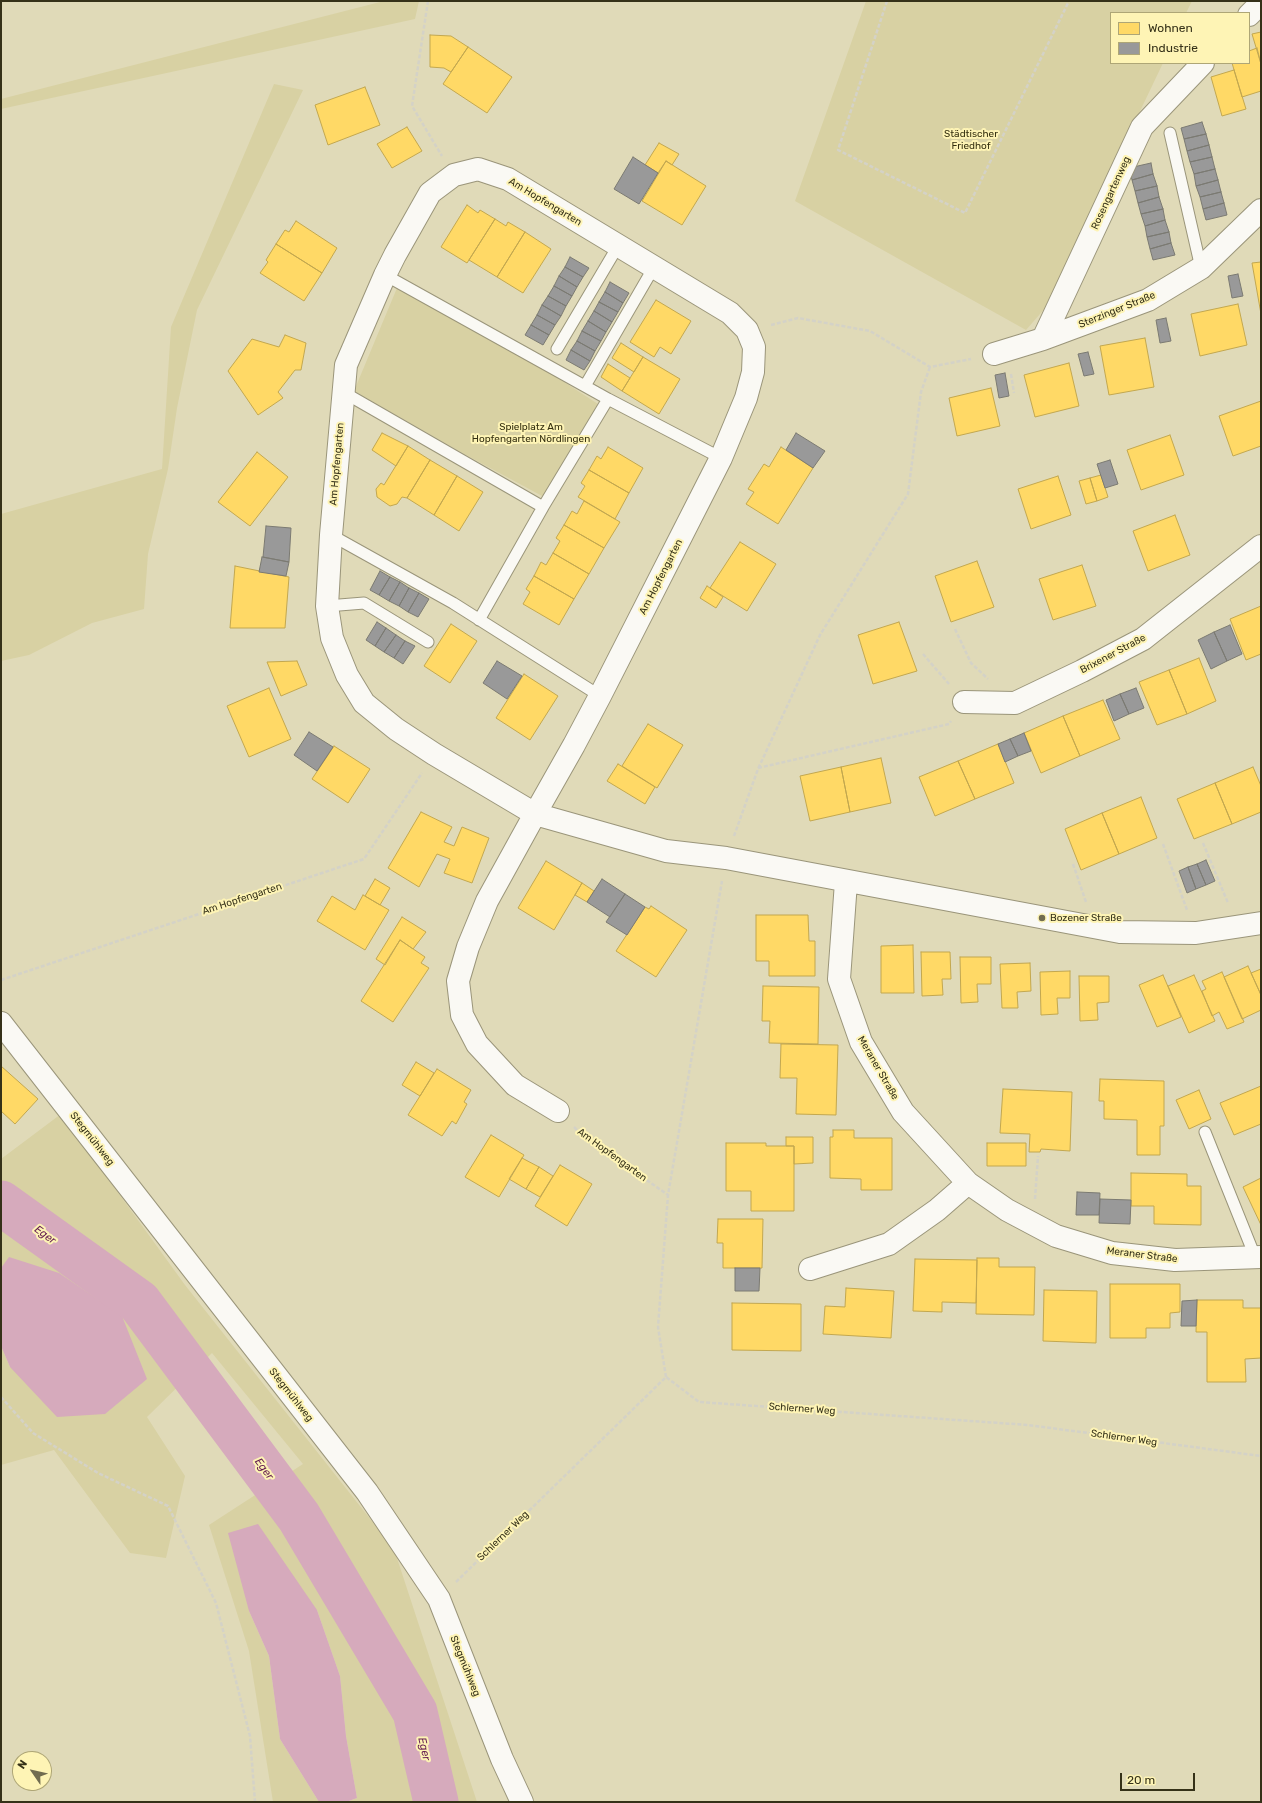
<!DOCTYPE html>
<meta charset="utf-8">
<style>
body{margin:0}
#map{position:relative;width:1262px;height:1803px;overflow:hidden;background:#e0dab8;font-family:Rubik,sans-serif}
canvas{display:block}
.frame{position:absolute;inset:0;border:2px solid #353118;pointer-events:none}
.legend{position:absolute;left:1110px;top:12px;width:140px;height:52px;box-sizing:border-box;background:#fef4b5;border:1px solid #aea676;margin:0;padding:5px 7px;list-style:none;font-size:12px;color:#353118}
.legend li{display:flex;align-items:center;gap:8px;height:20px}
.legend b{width:20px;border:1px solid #aea676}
.north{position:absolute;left:12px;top:1751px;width:40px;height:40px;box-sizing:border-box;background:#fef4b5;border:1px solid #aea676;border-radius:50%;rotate:304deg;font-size:11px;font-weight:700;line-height:16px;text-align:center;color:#353118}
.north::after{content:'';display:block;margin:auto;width:14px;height:18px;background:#716c50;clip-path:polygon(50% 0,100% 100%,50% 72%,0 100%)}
.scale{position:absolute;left:1120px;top:1773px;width:75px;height:18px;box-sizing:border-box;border:2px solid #353118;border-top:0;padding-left:5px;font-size:12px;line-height:14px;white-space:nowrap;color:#353118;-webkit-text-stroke:3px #fef4b5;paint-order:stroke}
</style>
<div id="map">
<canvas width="1262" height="1803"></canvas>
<div class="frame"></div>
<ul class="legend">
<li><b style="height:11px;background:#ffd966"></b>Wohnen</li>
<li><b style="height:11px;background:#999"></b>Industrie</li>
</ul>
<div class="north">N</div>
<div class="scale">20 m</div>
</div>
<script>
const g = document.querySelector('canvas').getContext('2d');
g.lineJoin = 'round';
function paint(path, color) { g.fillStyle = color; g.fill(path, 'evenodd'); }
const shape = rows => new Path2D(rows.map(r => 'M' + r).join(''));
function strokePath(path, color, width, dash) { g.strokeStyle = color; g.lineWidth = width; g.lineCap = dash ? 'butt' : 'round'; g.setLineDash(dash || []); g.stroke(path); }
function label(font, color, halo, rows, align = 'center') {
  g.font = font + ' Rubik,sans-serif'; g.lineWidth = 4; g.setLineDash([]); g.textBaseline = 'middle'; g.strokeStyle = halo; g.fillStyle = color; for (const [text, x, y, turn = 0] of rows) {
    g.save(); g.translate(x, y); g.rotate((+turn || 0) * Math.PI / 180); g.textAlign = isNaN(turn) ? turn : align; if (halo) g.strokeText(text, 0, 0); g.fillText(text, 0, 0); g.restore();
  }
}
const green = shape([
 [384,1,419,1,415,19,1,109,1,99],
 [866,1,1192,1,1186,13,1111,13,1111,63,1163,63,1047,306,1026,330,795,201],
 [274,84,303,90,197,310,177,408,168,469,148,554,144,609,92,623,29,655,1,661,1,514,162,469,171,327],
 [397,288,527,358,598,404,544,497,466,455,354,391],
 [61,1114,185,1285,394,1549,477,1802,346,1802,357,1798,346,1736,340,1676,317,1610,249,1611,269,1656,280,1739,319,1802,273,1802,249,1651,209,1525,303,1464,212,1353,147,1417,185,1476,166,1558,130,1553,54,1450,1,1465,1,1346,10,1367,10,1257,1,1268,1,1159]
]);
const water = shape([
 [9,1257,59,1273,122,1316,147,1379,105,1414,57,1417,10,1367,1,1346,1,1268],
 [258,1524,317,1610,340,1676,346,1736,357,1798,346,1802,319,1802,280,1739,269,1656,249,1611,228,1533]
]);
const homes = shape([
 [1261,32,1261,64,1252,34,1261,32],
 [430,35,451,36,468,47,451,72,444,68,430,67,430,35],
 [468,47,512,77,487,113,443,84,468,47],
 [1257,48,1261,64,1261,91,1242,97,1232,63,1249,63,1249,51,1257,48],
 [1234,70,1246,109,1222,116,1211,77,1234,70],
 [365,87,380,125,328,145,315,105,365,87],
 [407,127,422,151,392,168,377,144,407,127],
 [659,143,679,154,672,165,666,161,658,173,645,165,659,143],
 [666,161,706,186,682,225,642,201,666,161],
 [467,205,478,213,480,210,495,219,467,263,441,247,467,205],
 [495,219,506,226,508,222,525,232,497,277,469,260,495,219],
 [296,221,337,248,322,273,276,244,285,230,289,232,296,221],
 [525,232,551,249,523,293,497,277,525,232],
 [276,244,322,273,304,301,260,273,268,262,266,260,276,244],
 [1261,262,1261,314,1252,263,1261,262],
 [656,300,691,321,671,354,660,347,654,357,630,342,656,300],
 [1238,304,1247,345,1200,356,1191,314,1238,304],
 [285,335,306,343,301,370,295,370,278,392,283,398,258,415,228,371,252,339,279,347,285,335],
 [1145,338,1154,387,1109,395,1100,346,1145,338],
 [621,343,643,357,634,372,612,358,621,343],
 [643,357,680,379,659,414,622,391,643,357],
 [1069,363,1079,406,1035,417,1024,375,1069,363],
 [608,364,630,378,622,391,601,377,608,364],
 [991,388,1000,426,957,436,949,398,991,388],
 [1261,401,1261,446,1233,456,1219,416,1261,401],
 [382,433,408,446,396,466,372,450,382,433],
 [1170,435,1184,475,1141,490,1127,450,1170,435],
 [408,446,430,460,407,498,402,497,397,504,390,506,377,497,376,489,381,483,384,485,408,446],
 [608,447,643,468,629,493,589,470,597,456,601,459,608,447],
 [781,447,813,468,778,524,746,504,754,492,748,489,764,464,769,467,781,447],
 [257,452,288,477,250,526,218,502,257,452],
 [430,460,457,476,434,515,407,498,430,460],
 [589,470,629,493,615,519,578,497,585,486,581,483,589,470],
 [1101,475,1108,497,1097,501,1090,478,1101,475],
 [457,476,483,492,459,531,434,515,457,476],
 [1058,476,1071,515,1031,529,1018,489,1058,476],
 [1090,478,1097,501,1086,504,1079,481,1090,478],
 [584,501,620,522,604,548,564,525,572,511,577,514,584,501],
 [1175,515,1190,555,1148,571,1133,531,1175,515],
 [564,525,604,548,589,574,553,553,560,541,556,538,564,525],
 [740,542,776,564,747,611,710,588,740,542],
 [553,553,589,574,574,599,534,576,541,562,546,565,553,553],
 [977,561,994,607,951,622,935,576,977,561],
 [1082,565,1096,606,1053,620,1039,579,1082,565],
 [235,566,289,577,285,628,230,628,235,566],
 [534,576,574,599,559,625,523,604,530,592,526,589,534,576],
 [707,586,723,597,716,608,700,598,707,586],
 [1261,606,1261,654,1246,660,1230,619,1261,606],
 [899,622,917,671,873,684,858,635,899,622],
 [451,624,477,641,450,683,424,666,451,624],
 [1199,658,1216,701,1187,714,1169,670,1199,658],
 [297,661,307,685,281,696,267,662,297,661],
 [1169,670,1187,714,1157,725,1139,682,1169,670],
 [524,674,558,696,530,740,496,718,524,674],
 [269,688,291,739,249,757,227,706,269,688],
 [1103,700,1120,739,1080,756,1063,716,1103,700],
 [1063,716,1080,756,1041,773,1024,733,1063,716],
 [648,724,683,745,657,788,622,766,648,724],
 [998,744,1014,783,975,799,958,761,998,744],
 [334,746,370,769,348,803,312,779,334,746],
 [881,758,891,803,850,812,841,767,881,758],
 [958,761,975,799,935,816,919,777,958,761],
 [618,764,655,787,645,804,607,781,618,764],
 [841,767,850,812,810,821,800,776,841,767],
 [1253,767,1261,786,1261,812,1232,824,1215,783,1253,767],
 [1215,783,1232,824,1194,839,1177,799,1215,783],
 [1141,797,1157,838,1119,854,1102,813,1141,797],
 [421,812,452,827,444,842,454,846,462,827,489,838,472,883,444,873,450,859,437,854,419,887,388,868,421,812],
 [1102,813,1119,854,1081,870,1065,829,1102,813],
 [546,861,582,883,554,930,518,908,546,861],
 [375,879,390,888,380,905,365,896,375,879],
 [582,883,594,891,587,902,575,895,582,883],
 [363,895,389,910,365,950,317,921,332,896,355,910,363,895],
 [651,906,687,930,656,977,616,951,645,907,649,909,651,906],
 [756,915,808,915,809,941,815,941,815,976,769,976,769,961,756,961,756,915],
 [402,917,426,932,413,949,400,940,385,965,376,959,402,917],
 [400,940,425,957,421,963,429,968,393,1022,361,1001,400,940],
 [913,945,914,993,881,993,881,946,913,945],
 [921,952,950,952,951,979,942,979,943,995,922,996,921,952],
 [960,957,991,957,991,984,977,984,978,1002,961,1003,960,957],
 [1030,963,1031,991,1017,992,1018,1008,1002,1008,1000,964,1030,963],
 [1248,966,1261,995,1261,1010,1242,1019,1224,977,1248,966],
 [1261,969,1261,995,1251,973,1261,969],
 [1070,971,1070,998,1057,998,1058,1014,1041,1015,1040,972,1070,971],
 [1222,972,1244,1022,1227,1029,1219,1012,1212,1016,1202,991,1206,989,1202,981,1222,972],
 [1163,975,1181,1017,1157,1027,1139,985,1163,975],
 [1194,975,1215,1021,1189,1033,1168,986,1194,975],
 [1079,976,1109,976,1109,1002,1097,1003,1098,1020,1080,1021,1079,976],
 [763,986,819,987,818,1044,769,1043,770,1021,762,1021,763,986],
 [781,1044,838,1045,836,1115,796,1114,797,1078,780,1078,781,1044],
 [416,1062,434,1073,420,1096,402,1085,416,1062],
 [1,1066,38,1099,15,1124,1,1111,1,1066],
 [437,1069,471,1090,464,1102,467,1104,456,1124,452,1121,442,1136,408,1115,437,1069],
 [1100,1079,1164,1081,1164,1126,1160,1126,1160,1155,1137,1155,1137,1120,1104,1119,1104,1101,1099,1101,1100,1079],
 [1261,1086,1261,1124,1234,1135,1220,1103,1261,1086],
 [1003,1089,1072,1092,1070,1151,1041,1149,1040,1152,1029,1152,1030,1134,1000,1133,1003,1089],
 [1199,1090,1211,1119,1189,1129,1176,1100,1199,1090],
 [833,1130,854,1130,854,1138,892,1138,892,1190,861,1190,861,1179,830,1178,830,1137,833,1137,833,1130],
 [491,1135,524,1155,499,1197,465,1177,491,1135],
 [786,1137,813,1137,813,1163,794,1164,794,1146,786,1146,786,1137],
 [726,1143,766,1143,766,1146,794,1146,794,1211,751,1211,751,1191,726,1191,726,1143],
 [987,1143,1026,1143,1026,1166,987,1166,987,1143],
 [522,1158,539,1167,526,1189,509,1179,522,1158],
 [560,1165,592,1184,567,1226,535,1206,560,1165],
 [539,1167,553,1176,540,1197,526,1189,539,1167],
 [1131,1173,1187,1174,1187,1186,1201,1186,1201,1225,1154,1224,1154,1206,1131,1206,1131,1173],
 [1261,1178,1261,1225,1243,1187,1261,1178],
 [718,1219,763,1219,762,1268,723,1268,723,1243,717,1243,718,1219],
 [977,1258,999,1258,999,1267,1035,1267,1034,1315,976,1314,977,1258],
 [915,1259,977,1260,976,1303,942,1302,942,1312,913,1311,915,1259],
 [1110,1284,1180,1284,1180,1312,1170,1313,1170,1328,1146,1328,1146,1338,1110,1338,1110,1284],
 [846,1288,894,1291,891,1338,823,1334,825,1306,845,1307,846,1288],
 [1044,1290,1097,1291,1096,1343,1043,1341,1044,1290],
 [1197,1300,1243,1300,1243,1308,1261,1308,1261,1358,1245,1359,1246,1382,1207,1382,1207,1332,1196,1332,1197,1300],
 [732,1303,801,1304,801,1351,732,1350,732,1303]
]);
const industry = shape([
 [1202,122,1206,134,1184,139,1181,128,1202,122],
 [1206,134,1209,145,1187,151,1184,139,1206,134],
 [1209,145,1212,157,1190,162,1187,151,1209,145],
 [633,157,658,173,639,204,614,189,633,157],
 [1212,157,1215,169,1194,174,1190,162,1212,157],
 [1151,163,1153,174,1132,180,1129,168,1151,163],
 [1215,169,1218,180,1196,186,1194,174,1215,169],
 [1153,174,1157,186,1135,191,1132,180,1153,174],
 [1218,180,1221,192,1200,197,1196,186,1218,180],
 [1157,186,1159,197,1138,203,1135,191,1157,186],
 [1221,192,1224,203,1203,209,1200,197,1221,192],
 [1159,197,1163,209,1141,214,1138,203,1159,197],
 [1224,203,1227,215,1206,220,1203,209,1224,203],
 [1163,209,1165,220,1145,226,1141,214,1163,209],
 [1165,220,1169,232,1147,237,1145,226,1165,220],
 [1169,232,1171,243,1150,249,1147,237,1169,232],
 [1171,243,1175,255,1153,260,1150,249,1171,243],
 [570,257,589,268,583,277,565,267,570,257],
 [565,267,583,277,577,287,559,276,565,267],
 [1238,274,1243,296,1232,298,1228,276,1238,274],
 [559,276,577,287,572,296,554,286,559,276],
 [610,282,629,293,623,303,605,292,610,282],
 [554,286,572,296,566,306,548,296,554,286],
 [605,292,623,303,618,312,599,302,605,292],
 [548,296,566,306,561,316,542,305,548,296],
 [599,302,618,312,612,322,594,311,599,302],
 [542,305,561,316,555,325,537,315,542,305],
 [594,311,612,322,606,332,588,321,594,311],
 [537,315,555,325,549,335,531,325,537,315],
 [1166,318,1171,341,1160,343,1156,320,1166,318],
 [588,321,606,332,601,341,582,331,588,321],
 [531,325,549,335,543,345,525,335,531,325],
 [582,331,601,341,595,351,577,341,582,331],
 [577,341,595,351,590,361,571,350,577,341],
 [571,350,590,361,584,370,566,360,571,350],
 [1088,352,1094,374,1084,376,1078,354,1088,352],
 [1005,373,1009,396,999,398,995,375,1005,373],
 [796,433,825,451,813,468,786,450,796,433],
 [1110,460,1118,484,1105,488,1097,464,1110,460],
 [266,526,291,528,289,562,263,557,266,526],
 [262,557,289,562,286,576,259,572,262,557],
 [380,571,390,577,379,595,370,590,380,571],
 [390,577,400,582,389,601,379,595,390,577],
 [400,582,409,588,399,606,389,601,400,582],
 [409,588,419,593,408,612,399,606,409,588],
 [419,593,429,599,418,617,408,612,419,593],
 [377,622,386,628,375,646,366,640,377,622],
 [1230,625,1242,654,1227,661,1214,632,1230,625],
 [386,628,396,635,384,652,375,646,386,628],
 [1214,632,1227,661,1211,669,1198,640,1214,632],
 [396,635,405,641,394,658,384,652,396,635],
 [405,641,415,646,403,664,394,658,405,641],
 [497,661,522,676,507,699,483,683,497,661],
 [1136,688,1144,708,1129,714,1120,694,1136,688],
 [1120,694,1129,714,1114,721,1106,700,1120,694],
 [309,732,333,747,317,771,294,755,309,732],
 [1024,733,1031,751,1018,756,1010,739,1024,733],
 [1010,739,1018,756,1005,762,998,744,1010,739],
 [1206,860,1215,881,1206,885,1197,864,1206,860],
 [1197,864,1206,885,1196,889,1188,867,1197,864],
 [1188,867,1196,889,1187,893,1179,871,1188,867],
 [602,879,625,894,610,917,587,902,602,879],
 [625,894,645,907,627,935,606,922,625,894],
 [1077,1192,1100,1193,1099,1215,1076,1215,1077,1192],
 [1100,1199,1131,1200,1130,1224,1099,1223,1100,1199],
 [735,1268,760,1268,759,1291,735,1291,735,1268],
 [1197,1300,1196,1326,1181,1326,1182,1301,1197,1300]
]);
const river = shape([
 [1,1203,139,1302,299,1517,415,1712,436,1802]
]);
const path = shape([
 [428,1,412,106,442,156],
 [887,1,838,150,965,213,1069,1],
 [771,325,798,318,870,331,930,367,971,359],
 [1011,374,1014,393],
 [955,629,971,663,988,679],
 [923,654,949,684],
 [758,768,949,724,951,721],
 [734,836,758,769,820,635,908,494,921,392,930,367],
 [1203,843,1228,903],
 [1163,844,1187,910],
 [1073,864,1086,902],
 [1,980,364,859,422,773],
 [574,1127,580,1133,668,1195],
 [1035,1199,1038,1156],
 [666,1377,658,1327,668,1195,722,881],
 [1,1397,33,1433,98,1473,168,1506,216,1603,250,1736,255,1802],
 [456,1582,666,1377,699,1402,1028,1425,1261,1456]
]);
const service = shape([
 [1170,133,1201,268],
 [385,275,608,399,721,458],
 [557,349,618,246],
 [585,386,654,267],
 [343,392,543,507],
 [331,535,453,603,600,696],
 [327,606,364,603,428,642],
 [479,620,543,507,608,399],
 [1205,1132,1256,1259]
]);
const minor = shape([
 [1249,15,1261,3],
 [1043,339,1142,127,1203,63],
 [994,354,1043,339,1148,300,1201,268,1261,210],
 [964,702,1015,703,1082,671,1143,639,1261,546],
 [846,882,839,979,861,1042,903,1112,968,1183,1007,1210,1056,1236,1112,1253,1175,1260,1261,1257],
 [1,1023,367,1492,439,1599,502,1759,522,1802],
 [558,1111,515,1085,477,1044,462,1015,458,981,468,947,487,901,535,814,574,745,600,696,721,458,746,398,753,372,754,347,747,330,730,313,508,179,478,169,454,175,430,193,395,255,385,275,346,365,331,535,327,606,332,638,347,675,364,703,396,729,434,754,535,814,666,851,726,858,1120,932,1196,933,1261,923],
 [810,1269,889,1244,937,1210,968,1183]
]);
const markers = [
 [1042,918,4,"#716c50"]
];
const parkNames = [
 ["Städtischer",971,134],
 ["Friedhof",971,146],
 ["Spielplatz Am",531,427],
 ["Hopfengarten Nördlingen",531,439]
];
const streetNames = [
 ["Rosengartenweg",1111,193,-65],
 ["Am Hopfengarten",545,202,31],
 ["Sterzinger Straße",1117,310,-22],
 ["Am Hopfengarten",337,464,-85],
 ["Am Hopfengarten",661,577,-63],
 ["Brixener Straße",1113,654,-28],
 ["Am Hopfengarten",242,899,-18],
 ["Meraner Straße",878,1068,60],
 ["Stegmühlweg",92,1139,52],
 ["Am Hopfengarten",612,1155,36],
 ["Meraner Straße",1142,1255,7],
 ["Stegmühlweg",291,1395,52],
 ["Schlerner Weg",802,1409,4],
 ["Schlerner Weg",1124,1438,8],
 ["Schlerner Weg",503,1536,-44],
 ["Stegmühlweg",465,1666,68]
];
const poiNames = [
 ["Bozener Straße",1050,918]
];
const waterNames = [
 ["Eger",45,1235,36],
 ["Eger",264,1469,53],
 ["Eger",424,1749,77]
];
paint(green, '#d8d1a3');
paint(water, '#d6aabc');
paint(homes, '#ffd966');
strokePath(homes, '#c2a74f', 1);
paint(industry, '#999');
strokePath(industry, '#7b7a72', 1);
strokePath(river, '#d6aabc', 45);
strokePath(service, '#9a957a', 13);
strokePath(minor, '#9a957a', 24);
strokePath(path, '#d4d2c7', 2.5, [4, 2]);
strokePath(service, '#faf9f4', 11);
strokePath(minor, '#faf9f4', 22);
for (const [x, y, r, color] of markers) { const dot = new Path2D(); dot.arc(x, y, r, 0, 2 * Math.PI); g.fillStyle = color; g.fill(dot); strokePath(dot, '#fef4b5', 1.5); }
label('10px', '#342f0f', '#fef4b5', parkNames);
label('10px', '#353118', '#fef4b5', streetNames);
label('10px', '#353118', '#fef4b5', poiNames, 'left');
label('italic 11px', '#621a4f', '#fef4b5', waterNames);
</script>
